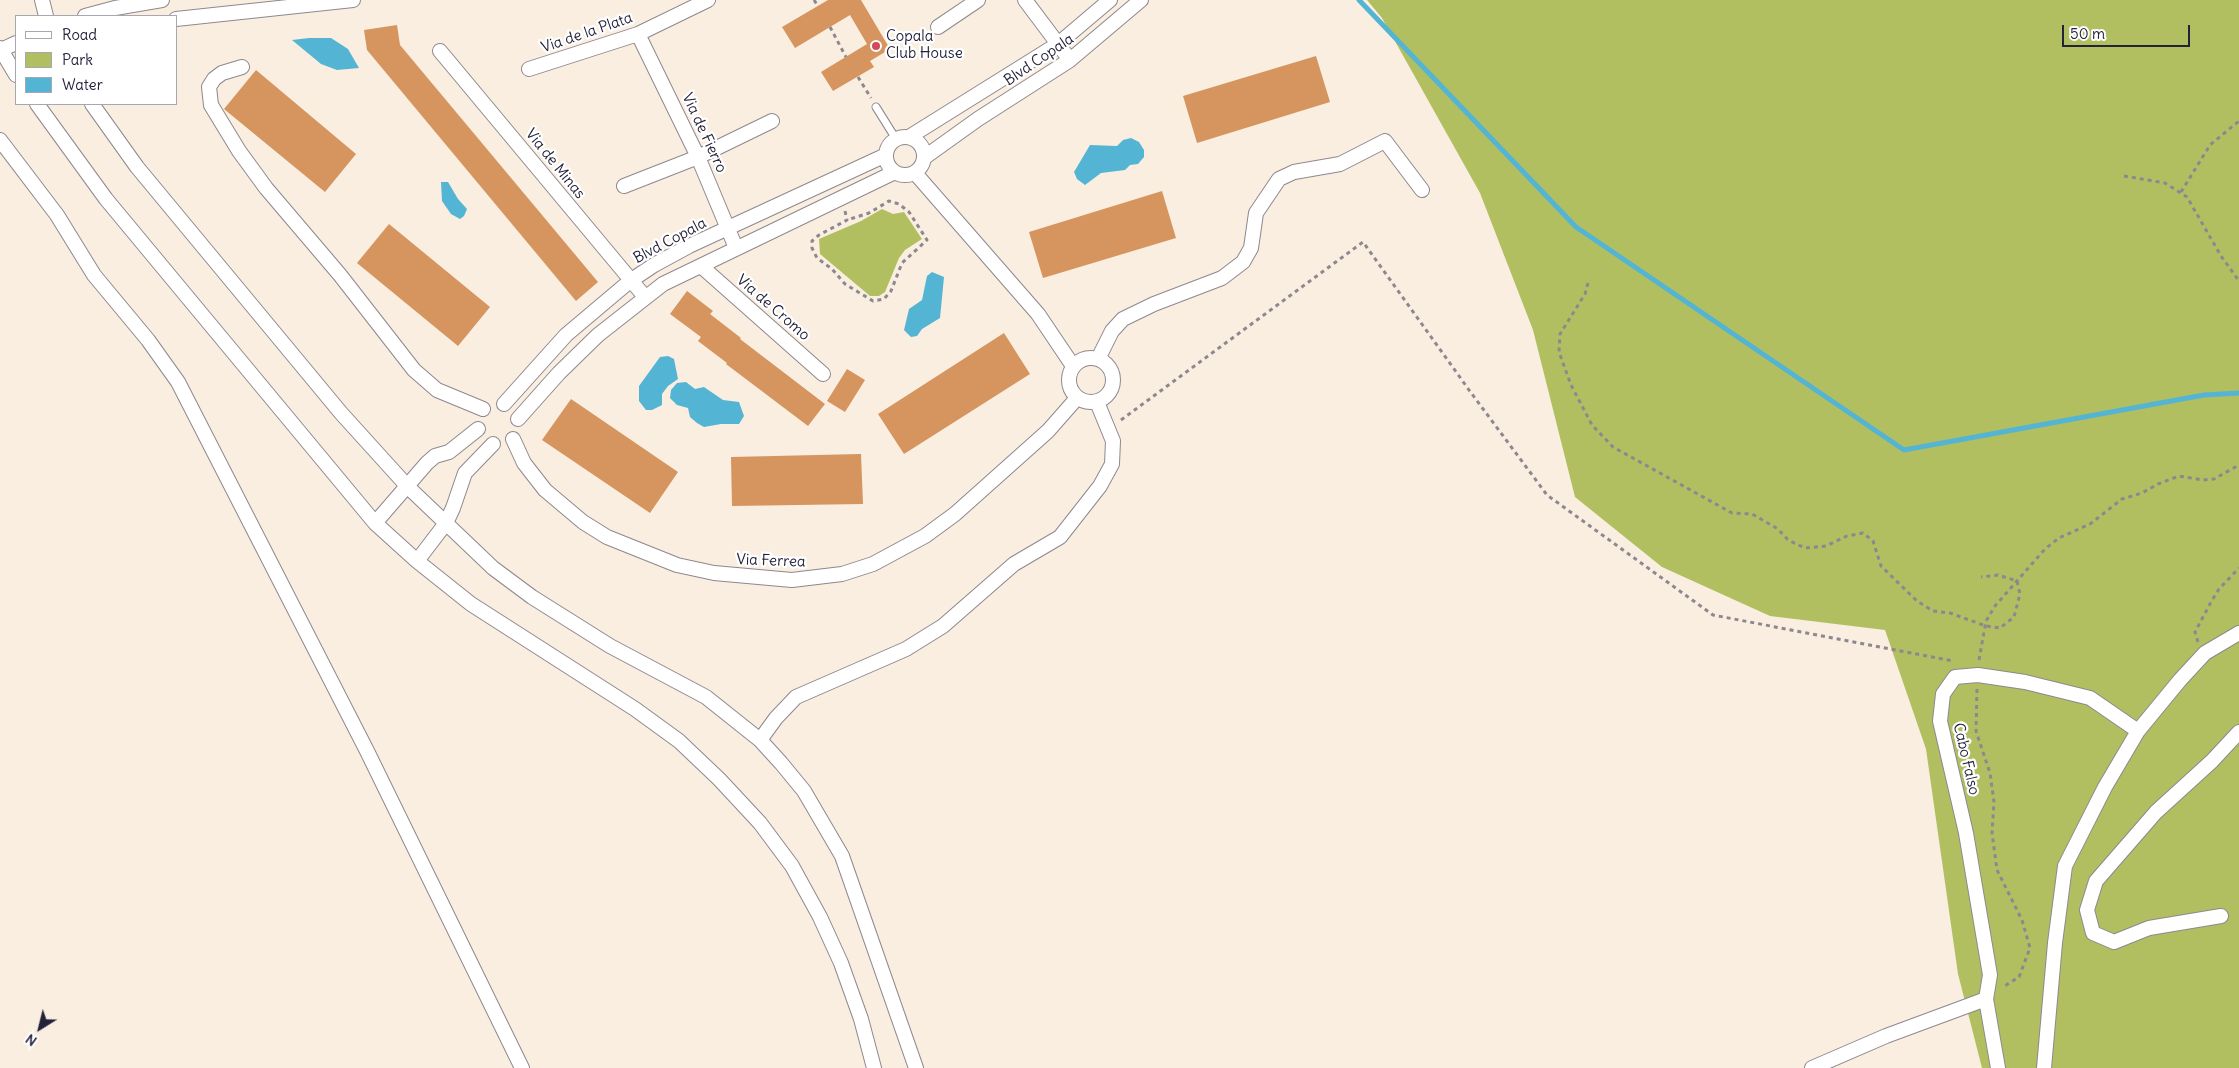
<!DOCTYPE html>
<style>
body{margin:0}
#map{position:relative;width:2239px;height:1068px;overflow:hidden;background:#f9eee0;font-family:Delius,sans-serif}
canvas{display:block}
.legend{position:absolute;left:15px;top:15px;width:162px;height:90px;box-sizing:border-box;background:#fff;border:1px solid #a7a7b1;margin:0;padding:6px 9px;list-style:none;font-size:15px;color:#22223b}
.legend li{display:flex;align-items:center;gap:10px;height:25px}
.legend b{width:25px;border:1px solid #a7a7b1}
.north{position:absolute;left:15px;top:1003px;width:50px;height:50px;-webkit-text-stroke:4px #fff;paint-order:stroke;rotate:216deg;font-size:14px;font-weight:700;line-height:20px;text-align:center;color:#22223b}
.north::after{content:'';display:block;margin:auto;width:18px;height:22px;background:#22223b;clip-path:polygon(50% 0,100% 100%,50% 72%,0 100%)}
.scale{position:absolute;left:2062px;top:25px;width:128px;height:22px;box-sizing:border-box;border:2px solid #22223b;border-top:0;padding-left:6px;font-size:15px;line-height:18px;white-space:nowrap;color:#22223b;-webkit-text-stroke:4px #fff;paint-order:stroke}
</style>
<div id="map">
<canvas width="2239" height="1068"></canvas>
<ul class="legend">
<li><b style="height:6px;background:#fff"></b>Road</li>
<li><b style="height:14px;background:#b2bf61"></b>Park</li>
<li><b style="height:14px;background:#54b4d3"></b>Water</li>
</ul>
<div class="north">N</div>
<div class="scale">50 m</div>
</div>
<script>
const g = document.querySelector('canvas').getContext('2d');
g.lineJoin = 'round';
function paint(path, color) { g.fillStyle = color; g.fill(path, 'evenodd'); }
const shape = rows => new Path2D(rows.map(r => 'M' + r).join(''));
function strokePath(path, color, width, dash) { g.strokeStyle = color; g.lineWidth = width; g.lineCap = dash ? 'butt' : 'round'; g.setLineDash(dash || []); g.stroke(path); }
function label(font, color, halo, rows, align = 'center') {
  g.font = font + ' Delius,sans-serif'; g.lineWidth = 4.5; g.setLineDash([]); g.textBaseline = 'middle'; g.strokeStyle = halo; g.fillStyle = color; for (const [text, x, y, turn = 0] of rows) {
    g.save(); g.translate(x, y); g.rotate((+turn || 0) * Math.PI / 180); g.textAlign = isNaN(turn) ? turn : align; if (halo) g.strokeText(text, 0, 0); g.fillText(text, 0, 0); g.restore();
  }
}
const green = shape([
 [1367,0,2239,0,2239,1068,1982,1068,1958,974,1926,749,1885,630,1770,616,1662,567,1575,497,1533,330,1480,193,1382,18],
 [882,209,893,214,904,212,922,239,905,250,899,258,885,292,879,296,870,296,820,254,819,239,861,221]
]);
const water = shape([
 [309,38,331,38,348,49,359,68,337,70,321,64,292,40],
 [1131,138,1139,142,1144,150,1144,157,1138,164,1130,165,1125,170,1101,173,1085,185,1077,179,1074,172,1090,145,1117,146,1123,140],
 [441,182,448,182,458,199,467,209,464,216,460,219,451,214,442,201],
 [932,272,944,277,940,318,922,329,917,336,911,337,904,330,909,309,922,300,927,276],
 [668,356,674,359,678,379,668,386,662,394,662,405,652,410,646,410,639,401,639,386,660,357],
 [686,382,695,389,704,387,723,400,739,402,744,416,739,424,721,424,704,427,697,423,690,417,688,408,677,405,670,398,671,390,677,383]
]);
const stream = shape([
 [1359,0,1576,227,1904,450,2204,395,2239,393]
]);
const building = shape([
 [828,0,861,0,890,49,870,61,874,67,833,91,821,72,867,44,850,15,795,48,782,27],
 [397,25,400,45,598,282,576,301,367,50,364,30],
 [1316,56,1330,102,1197,143,1183,96],
 [256,70,356,154,325,192,224,109],
 [1162,191,1176,238,1043,278,1029,232],
 [389,224,490,307,458,346,357,263],
 [687,291,713,311,710,314,741,338,740,339,825,404,808,426,726,364,727,363,698,341,701,337,670,314],
 [1004,333,1030,374,904,454,878,414],
 [847,369,865,380,845,412,827,401],
 [571,399,678,472,650,513,542,440],
 [861,454,863,504,732,506,731,457]
]);
const path = shape([
 [814,0,818,6],
 [830,27,846,57],
 [858,77,871,98],
 [2124,176,2165,183,2187,197,2221,256,2239,281],
 [2181,192,2210,145,2239,121],
 [845,211,847,220,819,235,812,241,812,248,817,258,832,269,845,284,873,301,884,299,891,291,902,263,927,240,909,212,899,204,889,201,869,213,847,220],
 [1588,283,1585,294,1560,334,1559,352,1571,385,1592,425,1613,447,1732,513,1752,514,1778,529,1788,540,1805,548,1826,546,1847,536,1863,533,1873,541,1881,566,1917,601,1933,611,1950,613,1986,626,2000,628,2014,617,2020,594,2017,581,1998,575,1981,577],
 [1121,420,1363,242,1469,390,1547,495,1713,615,1953,661],
 [2198,642,2195,632,2211,602,2219,589,2239,568],
 [1979,660,1986,621,1995,606,2045,549,2059,538,2090,524,2122,499,2142,493,2158,484,2179,476,2203,480,2214,479,2239,465],
 [1977,689,1976,731,1990,773,1994,802,1992,833,1997,870,2022,920,2030,948,2019,977,2003,987]
]);
const service = shape([
 [876,107,896,139]
]);
const minor = shape([
 [42,0,46,16],
 [1025,0,1070,60],
 [85,16,115,8,162,0],
 [176,19,353,0],
 [938,27,978,0],
 [638,34,698,157,736,248],
 [0,48,16,75],
 [1,50,16,43],
 [440,51,645,297],
 [242,67,222,73,214,79,209,87,211,105,239,151,266,188,340,275,414,370,437,390,483,409],
 [529,69,638,34,708,0],
 [37,104,106,199,375,523,417,561,471,604,635,709,679,741,719,779,760,823,792,866,820,917,841,963,861,1019,874,1068],
 [92,104,137,167,341,413,408,487,493,568,532,597,610,646,706,697,760,740,781,763,804,791,842,856,916,1068],
 [909,137,1058,44,1110,0],
 '886 156a19 19 0 1 1 38 0a19 19 0 1 1-38 0Z',
 [0,140,57,215,94,275,148,340,178,382,367,751,522,1068],
 [925,157,978,119,1070,60,1141,0],
 [915,173,1038,314,1073,366],
 [624,186,698,157,772,121],
 [701,266,823,374],
 '1069 380a22 22 0 1 1 44 0a22 22 0 1 1-44 0Z',
 [1098,359,1112,331,1123,319,1154,304,1222,278,1243,262,1251,248,1256,213,1279,179,1294,172,1340,164,1385,141,1422,190],
 [504,404,566,335,630,281,654,265,689,246,886,155],
 [518,419,559,373,598,335,663,284,895,172],
 [513,439,524,463,545,490,583,522,607,537,677,565,714,573,792,580,842,574,873,564,925,536,955,514,1048,431,1077,398],
 [375,523,427,463,435,456,449,452,478,429],
 [417,561,446,523,453,508,465,473,493,444],
 [760,740,776,718,796,697,906,649,943,626,1014,564,1060,537,1100,486,1112,464,1113,441,1097,402],
 [2221,916,2149,928,2114,942,2093,933,2087,910,2096,881,2156,812,2212,761,2239,732],
 [1986,999,1998,1068],
 [1812,1068,1886,1036,1986,999,1990,975,1966,833,1940,721,1943,694,1955,677,1978,675,2025,682,2090,698,2138,731],
 [2044,1068,2055,943,2065,866,2105,787,2138,731,2180,680,2205,653,2239,633]
]);
const markers = [
 [876,46,5,"#d1495b"]
];
const streetNames = [
 ["Via de la Plata",587,33,-19],
 ["Blvd Copala",1039,60,-34],
 ["Via de Fierro",704,133,65],
 ["Via de Minas",555,164,51],
 ["Blvd Copala",670,241,-28],
 ["Via de Cromo",773,308,41],
 ["Via Ferrea",771,561,2],
 ["Cabo Falso",1966,759,77]
];
const poiNames = [
 ["Copala",886,37],
 ["Club House",886,54]
];
paint(green, '#b2bf61');
paint(water, '#54b4d3');
strokePath(stream, '#54b4d3', 5);
paint(building, '#d6945f');
strokePath(service, '#8e888e', 9);
strokePath(minor, '#8e888e', 16);
strokePath(path, '#8e888e', 3, [4, 4]);
strokePath(service, '#fff', 7);
strokePath(minor, '#fff', 14);
for (const [x, y, r, color] of markers) { const dot = new Path2D(); dot.arc(x, y, r, 0, 2 * Math.PI); g.fillStyle = color; g.fill(dot); strokePath(dot, '#fff', 2); }
label('15px', '#22223b', '#fff', streetNames);
label('15px', '#22223b', '#fff', poiNames, 'left');
</script>
